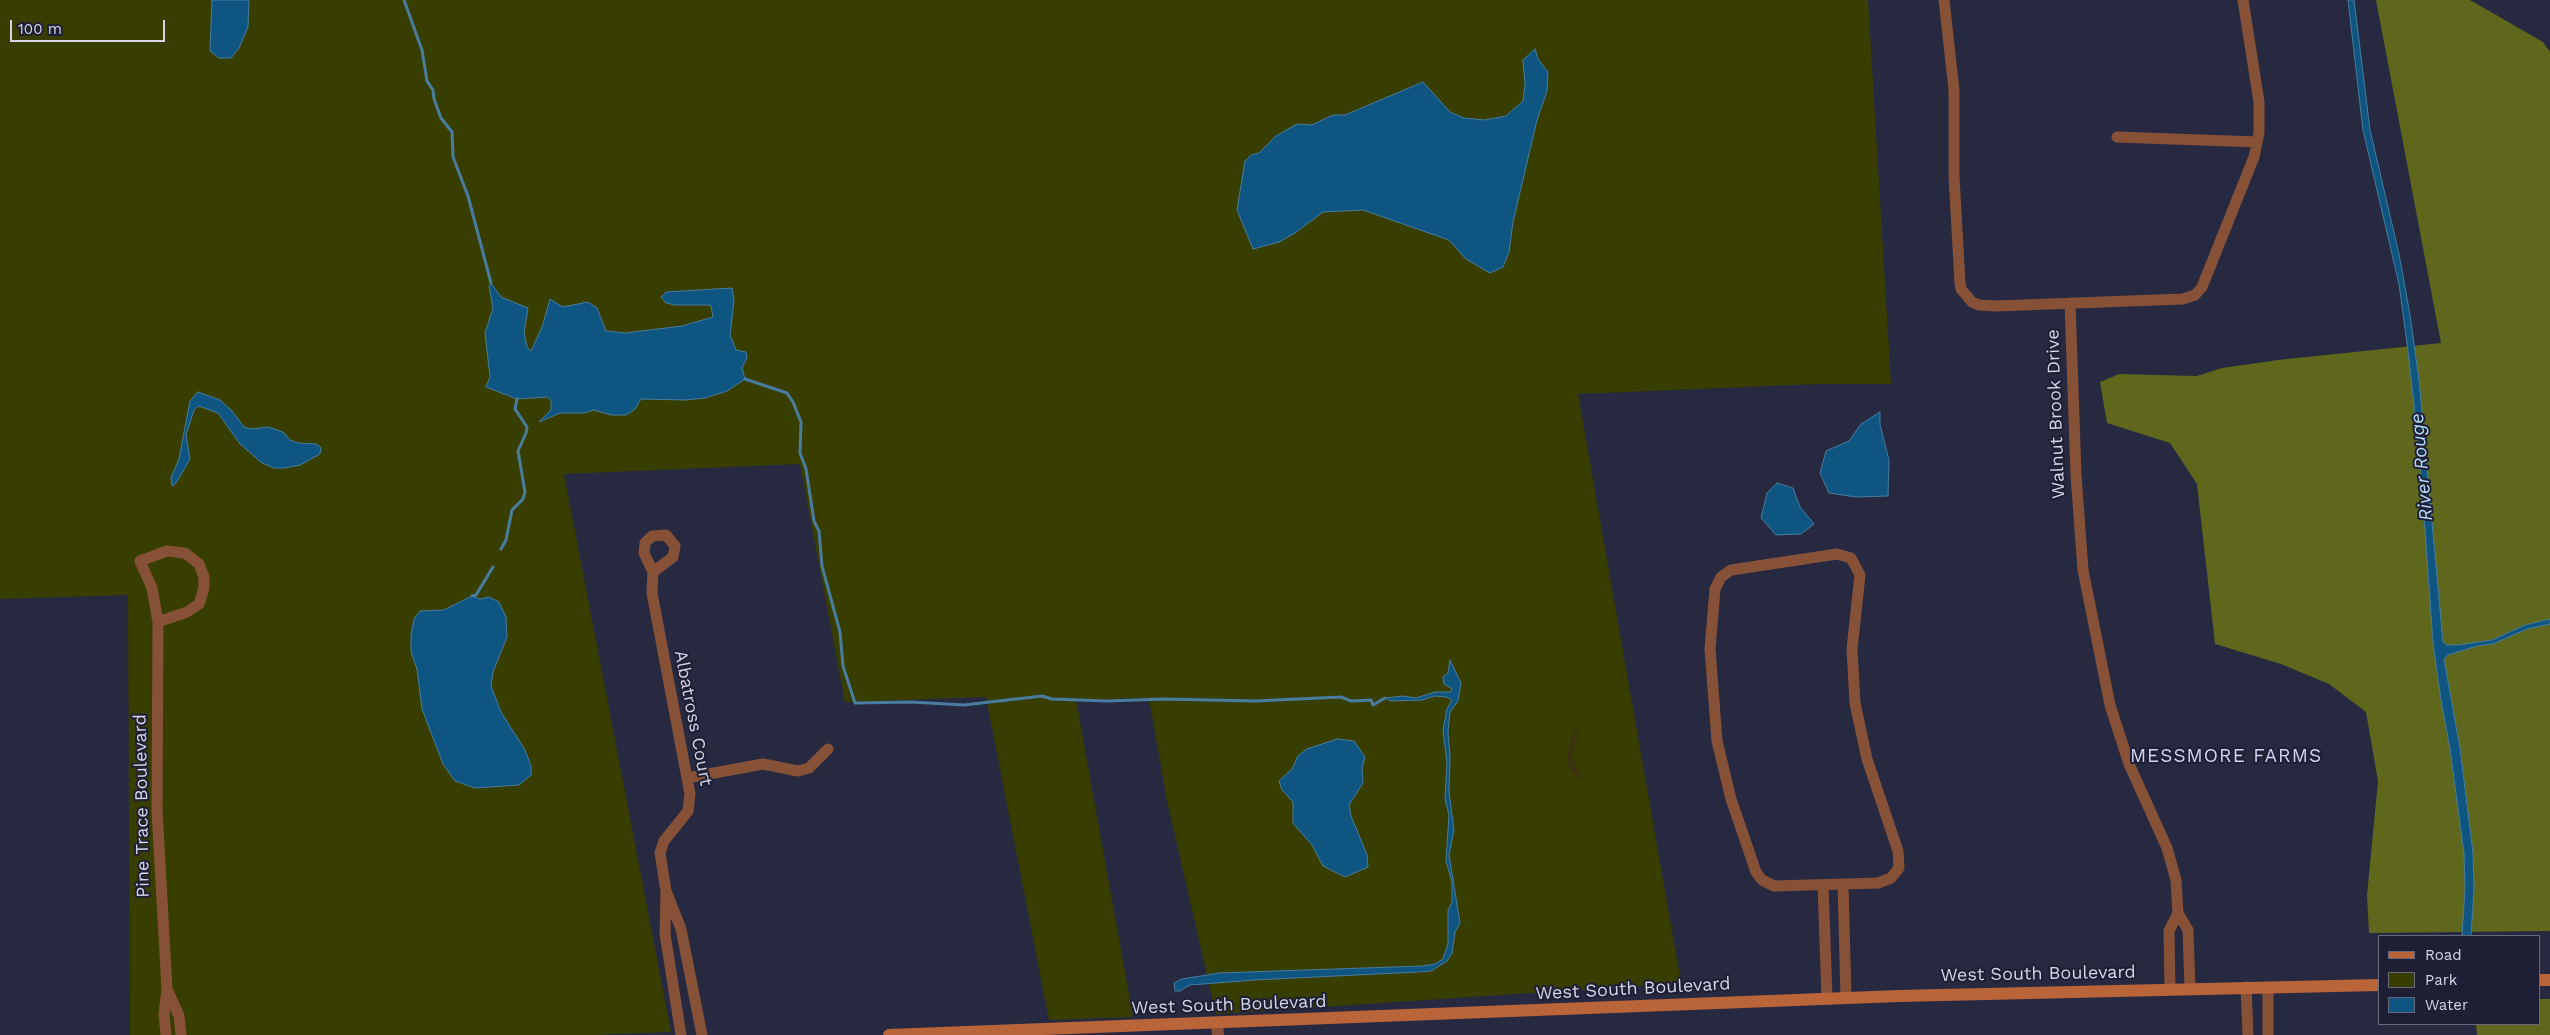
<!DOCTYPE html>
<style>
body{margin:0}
#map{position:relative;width:2550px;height:1035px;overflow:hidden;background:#272940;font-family:"Work Sans",sans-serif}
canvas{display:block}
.legend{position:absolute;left:2378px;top:935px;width:162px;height:90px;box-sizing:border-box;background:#1e1f35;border:1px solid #67687b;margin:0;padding:6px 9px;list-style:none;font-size:15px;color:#d4d6e5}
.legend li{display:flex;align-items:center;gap:10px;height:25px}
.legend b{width:25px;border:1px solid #67687b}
.scale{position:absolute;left:10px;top:20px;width:155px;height:22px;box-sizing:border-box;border:2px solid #d4d6e5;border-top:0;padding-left:6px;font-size:15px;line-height:18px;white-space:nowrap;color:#d4d6e5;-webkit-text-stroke:4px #1e1f35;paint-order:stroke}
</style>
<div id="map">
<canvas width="2550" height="1035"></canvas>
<ul class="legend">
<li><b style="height:6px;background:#ba643a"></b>Road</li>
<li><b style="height:14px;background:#383e00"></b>Park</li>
<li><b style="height:14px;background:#0e5581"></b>Water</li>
</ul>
<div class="scale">100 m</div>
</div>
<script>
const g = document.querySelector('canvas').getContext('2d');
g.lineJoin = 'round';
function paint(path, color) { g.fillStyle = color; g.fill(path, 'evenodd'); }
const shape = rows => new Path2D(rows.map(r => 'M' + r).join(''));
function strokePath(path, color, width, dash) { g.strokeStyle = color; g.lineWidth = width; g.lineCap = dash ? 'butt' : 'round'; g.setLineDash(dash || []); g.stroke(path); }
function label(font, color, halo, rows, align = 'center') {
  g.font = font + ' "Work Sans",sans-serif'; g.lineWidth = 4; g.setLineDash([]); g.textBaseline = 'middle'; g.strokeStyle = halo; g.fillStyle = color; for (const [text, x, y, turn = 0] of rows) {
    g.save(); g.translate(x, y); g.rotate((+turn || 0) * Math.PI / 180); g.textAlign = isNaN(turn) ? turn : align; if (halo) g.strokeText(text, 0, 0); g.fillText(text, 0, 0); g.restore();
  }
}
const green = shape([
 [0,0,1868,0,1891,384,1817,384,1578,394,1681,983,1216,1014,1167,801,1149,698,1076,700,1133,1017,1049,1020,986,697,845,702,800,464,564,474,671,1032,590,1035,130,1035,128,595,0,599]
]);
const forest = shape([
 [2376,0,2470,0,2543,42,2550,52,2550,931,2369,933,2367,895,2378,781,2366,712,2329,684,2281,664,2215,644,2197,484,2170,443,2107,423,2100,382,2119,374,2197,376,2222,368,2278,360,2441,343],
 [2539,999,2550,999,2550,1035,2477,1035,2476,1024,2539,1024]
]);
const sand = shape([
 [1578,727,1572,759,1581,776,1579,780,1569,768,1567,756,1574,728]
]);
const water = shape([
 [212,0,249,0,248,27,239,48,231,58,219,58,210,51,212,0],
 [2348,0,2354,0,2370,130,2399,254,2410,315,2419,380,2443,642,2447,645,2458,645,2492,640,2525,625,2550,619,2550,624,2527,629,2493,644,2477,646,2448,655,2444,659,2460,748,2473,853,2474,889,2471,936,2462,936,2465,889,2464,853,2450,749,2441,700,2433,643,2420,459,2408,351,2399,284,2363,130,2348,0],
 [1535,49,1538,59,1548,72,1547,91,1537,120,1513,222,1509,252,1503,267,1490,273,1466,259,1449,240,1363,210,1323,212,1295,233,1279,242,1253,249,1237,210,1245,161,1251,155,1259,153,1276,136,1297,124,1312,125,1333,115,1345,115,1423,82,1450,112,1464,118,1484,120,1506,116,1523,101,1525,84,1523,60,1535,49],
 [491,283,501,297,528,308,524,333,527,347,531,351,542,327,550,299,563,307,588,302,597,308,606,331,625,333,682,326,713,317,711,306,708,305,675,305,666,303,661,297,666,292,732,288,734,301,730,335,736,350,746,352,747,358,742,368,745,379,727,391,705,398,685,400,641,399,635,409,626,415,611,415,594,410,584,413,560,413,539,422,551,410,551,400,547,397,517,399,486,387,490,377,485,333,493,308,489,286,491,283],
 [198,392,220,400,232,411,244,427,252,429,268,427,283,432,290,440,298,443,317,444,321,448,320,454,300,465,285,468,274,468,262,463,240,444,218,413,199,406,194,410,186,435,190,459,176,483,172,486,171,478,179,459,190,401,198,392],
 [1880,412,1880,425,1889,460,1888,496,1856,497,1829,493,1820,473,1826,451,1849,441,1861,424,1880,412],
 [1777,483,1793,488,1800,507,1814,524,1801,534,1776,535,1761,518,1767,493,1777,483],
 [472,596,480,599,489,597,499,602,506,617,507,637,493,672,491,686,501,712,525,750,531,766,531,775,519,785,475,788,455,781,443,764,422,709,417,669,411,652,411,635,414,619,420,611,444,610,472,596],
 [1450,660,1461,683,1458,701,1450,712,1448,732,1450,757,1449,792,1454,830,1449,855,1460,923,1455,932,1452,953,1447,961,1431,971,1418,972,1254,980,1190,985,1180,991,1175,991,1174,983,1182,979,1219,973,1422,966,1435,964,1443,959,1448,944,1448,911,1452,902,1452,882,1446,861,1449,815,1445,799,1447,763,1443,730,1447,709,1452,700,1447,697,1434,696,1422,700,1391,701,1385,698,1403,696,1416,698,1435,692,1451,692,1452,689,1444,684,1443,677,1448,673,1450,660],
 [1337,739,1354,741,1365,757,1362,768,1363,783,1349,805,1351,816,1367,855,1368,867,1345,877,1323,866,1312,845,1293,823,1293,802,1282,790,1279,781,1292,769,1298,756,1307,749,1337,739]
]);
const stream = shape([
 [404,0,422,50,427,81,433,90,434,99,441,118,452,132,453,157,468,196,491,283],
 [745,379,787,393,793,402,801,422,800,453,806,469,814,521,819,531,822,566,840,632,843,666,855,703,911,702,964,705,1042,696,1052,699,1107,701,1164,699,1255,701,1341,697,1351,701,1371,700,1373,705,1385,698],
 [501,549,506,540,512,510,523,499,525,492,518,451,526,433,527,427,515,409,517,399],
 [472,596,476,595,493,567]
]);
const minor = shape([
 [1944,0,1954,90,1954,176,1960,283,1961,289,1972,302,1979,305,1996,306,2183,299,2195,295,2202,287,2254,157,2259,133,2259,102,2243,0],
 [2117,137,2257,142],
 [2070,303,2076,475,2083,570,2110,705,2129,764,2167,848,2176,880,2178,913,2169,931,2170,989],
 [1837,554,1851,558,1860,575,1852,649,1855,703,1867,759,1898,851,1899,868,1891,878,1878,883,1774,886,1762,880,1756,872,1731,799,1717,741,1710,649,1715,589,1721,577,1731,570,1837,554],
 [653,572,673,557,675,546,666,535,652,536,645,543,644,553,653,572,652,593,690,794,688,811,664,841,660,853,666,891],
 [158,622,152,588,140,561,167,551,185,553,199,564,204,577,204,588,199,604,187,612,158,622,157,811,167,989,164,1014,166,1035],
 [687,778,763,764,798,771,809,768,828,749],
 [1843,884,1846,998],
 [1823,885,1827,998],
 [2178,913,2188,930,2190,988],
 [2246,987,2248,1035],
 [168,991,179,1016,181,1035],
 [681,1035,665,934,666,891,681,929,702,1035],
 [2268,1035,2268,987]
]);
const tertiary = shape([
 [1217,1023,1218,1035]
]);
const secondary = shape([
 [2539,980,2550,980],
 [889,1035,1899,996,2379,985]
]);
const streetNames = [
 ["Walnut Brook Drive",2056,414,-92],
 ["Albatross Court",693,718,79],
 ["Pine Trace Boulevard",142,806,-91],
 ["West South Boulevard",2038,974,-1],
 ["West South Boulevard",1633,989,-3],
 ["West South Boulevard",1229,1005,-2]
];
const waterNames = [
 ["River Rouge",2422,467,-95]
];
const neighbourhoodNames = [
 ["MESSMORE FARMS",2226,756]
];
paint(green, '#383e00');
paint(forest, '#5e671c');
paint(sand, '#3b3212');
paint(water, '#0e5581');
strokePath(water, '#497c9f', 1);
strokePath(stream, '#497c9f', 3);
strokePath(minor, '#875138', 11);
strokePath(tertiary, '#875138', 12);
strokePath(secondary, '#ba643a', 12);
label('18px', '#d4d6e5', '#1e1f35', streetNames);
label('italic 19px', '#b1d9f8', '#1e1f35', waterNames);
g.letterSpacing = '1px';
label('19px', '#d1d4f2', '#1e1f35', neighbourhoodNames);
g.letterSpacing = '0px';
</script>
